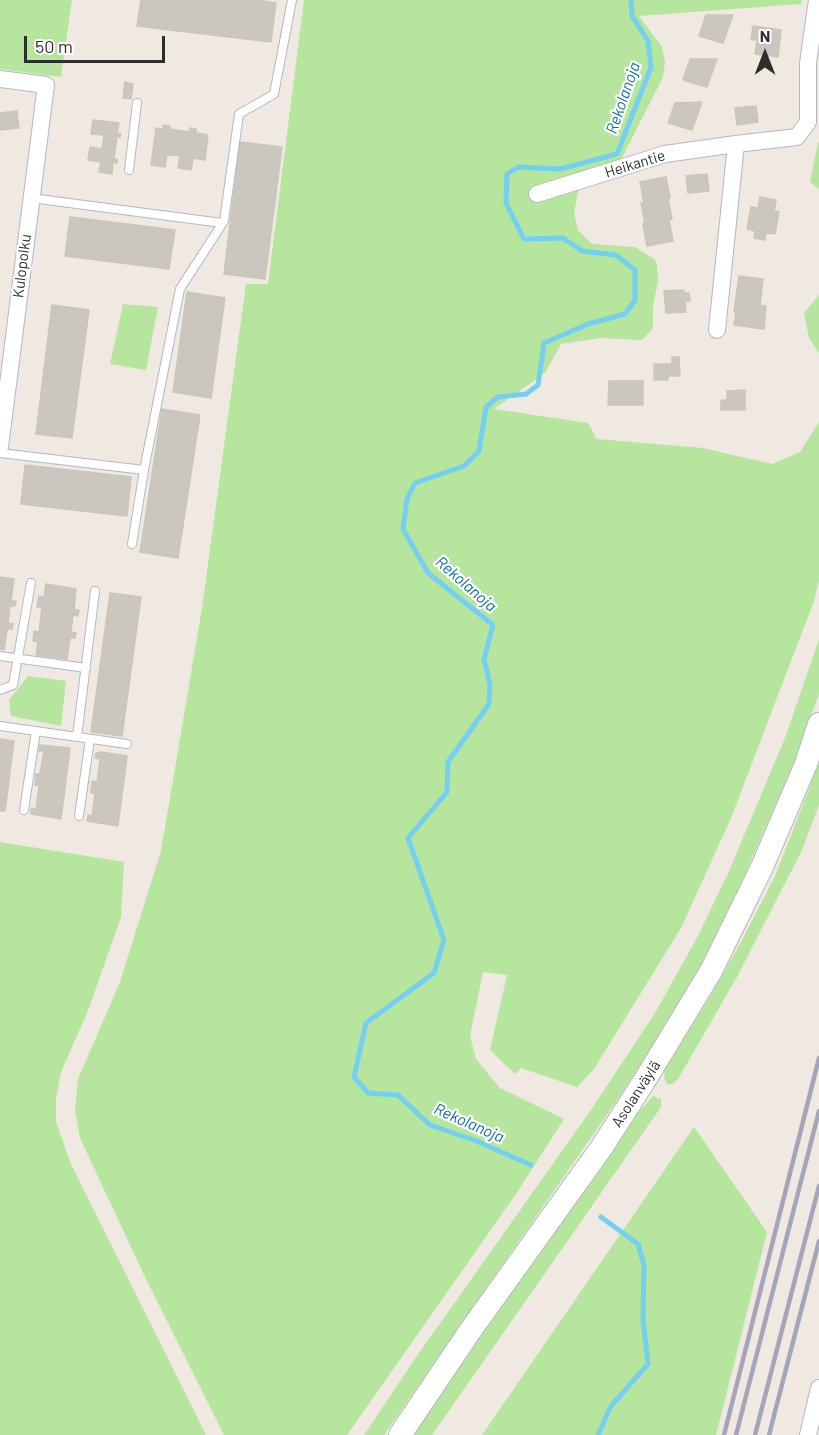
<!DOCTYPE html>
<meta charset="utf-8">
<style>
body{margin:0}
#map{position:relative;width:819px;height:1435px;overflow:hidden;background:#efe9e1;font-family:Barlow,sans-serif}
canvas{display:block}
.north{position:absolute;left:735px;top:24px;width:60px;height:60px;-webkit-text-stroke:4px #fff;paint-order:stroke;rotate:0deg;font-size:16px;font-weight:700;line-height:24px;text-align:center;color:#2e2e2e}
.north::after{content:'';display:block;margin:auto;width:21px;height:27px;background:#2e2e2e;clip-path:polygon(50% 0,100% 100%,50% 72%,0 100%)}
.scale{position:absolute;left:24px;top:36px;width:141px;height:27px;box-sizing:border-box;border:3px solid #2e2e2e;border-top:0;padding-left:8px;font-size:18px;line-height:21px;white-space:nowrap;color:#2e2e2e;-webkit-text-stroke:4px #fff;paint-order:stroke}
</style>
<div id="map">
<canvas width="819" height="1435"></canvas>
<div class="north">N</div>
<div class="scale">50 m</div>
</div>
<script>
const g = document.querySelector('canvas').getContext('2d');
g.lineJoin = 'round';
function paint(path, color) { g.fillStyle = color; g.fill(path, 'evenodd'); }
const shape = rows => new Path2D(rows.map(r => 'M' + r).join(''));
function strokePath(path, color, width, dash) { g.strokeStyle = color; g.lineWidth = width; g.lineCap = dash ? 'butt' : 'round'; g.setLineDash(dash || []); g.stroke(path); }
function label(font, color, halo, rows, align = 'center') {
  g.font = font + ' Barlow,sans-serif'; g.lineWidth = 4.5; g.setLineDash([]); g.textBaseline = 'middle'; g.strokeStyle = halo; g.fillStyle = color; for (const [text, x, y, turn = 0] of rows) {
    g.save(); g.translate(x, y); g.rotate((+turn || 0) * Math.PI / 180); g.textAlign = isNaN(turn) ? turn : align; if (halo) g.strokeText(text, 0, 0); g.fillText(text, 0, 0); g.restore();
  }
}
const green = shape([
 [0,0,72,0,61,77,0,69],
 [304,0,802,0,801,4,639,16,662,47,665,62,663,77,620,162,582,171,574,213,578,230,592,244,635,247,654,259,657,264,658,280,653,307,653,328,642,340,600,338,561,344,545,373,494,409,588,423,597,439,703,448,772,464,800,452,819,422,819,580,814,601,731,818,681,928,594,1069,577,1087,521,1068,515,1074,490,1050,507,975,483,972,470,1036,476,1059,500,1088,564,1119,516,1194,347,1435,224,1435,144,1275,80,1138,75,1109,78,1079,120,982,161,851,202,608,246,284,268,284],
 [818,142,819,142,819,189,810,182],
 [819,295,819,353,809,338,804,313],
 [123,304,158,307,146,370,110,364],
 [819,639,819,694,794,762,742,881,703,961,669,1021,613,1106,384,1435,364,1435,412,1363,591,1110,655,1013,698,936,729,871,785,738],
 [28,676,66,681,61,726,11,716,9,700],
 [819,763,819,805,802,850,737,977,678,1079,673,1084,667,1084,664,1077,665,1068,710,997,742,940,775,876],
 [0,842,124,862,121,917,89,1008,61,1072,56,1099,56,1122,71,1164,206,1435,0,1435],
 [653,1096,661,1099,661,1107,432,1435,412,1435,631,1121],
 [694,1127,767,1232,716,1435,482,1435]
]);
const stream = shape([
 [531,1165,474,1140,430,1125,398,1095,368,1093,354,1077,366,1023,434,973,444,940,408,838,447,792,448,762,489,704,490,685,484,659,493,625,428,573,403,529,407,499,415,483,464,466,479,451,486,407,498,397,526,394,538,385,544,343,588,324,625,314,635,300,635,270,616,255,582,251,563,238,524,239,506,203,507,174,518,167,560,169,617,154,651,67,648,41,632,16,631,0],
 [598,1435,611,1406,648,1364,643,1320,644,1265,638,1244,601,1217]
]);
const building = shape([
 [141,0,255,0,276,3,271,42,137,26,141,0],
 [706,15,733,15,723,43,699,36,706,15],
 [753,26,781,30,778,57,755,54,757,40,751,40,753,26],
 [690,59,717,59,707,87,683,80,690,59],
 [125,82,133,84,131,99,123,98,125,82],
 [702,102,692,130,668,123,675,103,702,102],
 [756,106,758,122,737,125,735,108,756,106],
 [17,111,19,128,0,130,0,113,17,111],
 [93,120,119,123,117,133,121,134,120,137,117,137,114,159,117,159,117,163,113,162,112,174,99,172,101,162,88,160,90,147,102,149,104,135,91,134,93,120],
 [163,125,170,126,170,129,189,132,190,128,196,129,196,133,208,135,205,160,193,158,191,170,178,168,180,156,167,155,165,167,151,165,156,128,163,129,163,125],
 [240,142,282,147,265,279,224,274,240,142],
 [707,174,709,191,688,193,686,176,707,174],
 [666,177,670,198,668,199,672,219,669,220,673,241,647,246,643,224,645,223,641,203,644,203,640,182,666,177],
 [760,197,776,200,774,211,779,212,775,234,766,233,765,240,754,238,755,231,747,229,751,207,758,208,760,197],
 [70,217,175,230,169,269,65,256,70,217],
 [739,276,763,279,760,305,766,306,764,329,734,325,736,313,734,311,739,276],
 [684,290,684,293,689,293,690,301,685,302,686,312,666,313,664,291,684,290],
 [187,292,225,298,211,398,173,392,187,292],
 [52,305,89,310,72,438,36,434,52,305],
 [672,357,679,357,680,376,668,376,668,380,654,380,654,364,672,364,672,357],
 [609,381,643,381,643,405,608,405,609,381],
 [745,390,745,410,721,410,721,400,727,400,727,391,745,390],
 [162,409,200,415,178,558,140,552,162,409],
 [25,465,131,477,127,516,21,504,25,465],
 [0,577,14,579,11,601,16,601,15,606,10,606,8,623,13,624,12,629,7,629,4,650,0,649,0,577],
 [46,584,76,589,74,610,79,610,78,616,73,615,71,632,76,633,75,638,70,638,67,659,36,655,38,642,33,641,34,631,39,632,42,607,37,607,39,596,44,597,46,584],
 [110,593,141,597,122,736,91,732,110,593],
 [0,739,14,741,5,811,0,811,0,739],
 [40,745,70,748,61,819,31,814,31,808,36,809,39,786,35,785,36,774,40,774,44,751,39,751,40,745],
 [101,752,127,756,118,826,87,821,88,815,92,816,95,793,91,793,92,781,97,782,100,759,95,758,96,753,101,752]
]);
const service = shape([
 [129,170,137,103],
 [31,198,222,223],
 [0,453,144,470],
 [132,544,144,470,180,289,224,221,239,114,274,94,292,0],
 [0,656,86,668],
 [0,690,13,685,31,583],
 [0,726,127,744],
 [77,737,95,591],
 [24,810,36,731],
 [79,816,90,739]
]);
const minor = shape([
 [0,79,46,85,0,447],
 [537,194,665,154,736,144],
 [717,330,736,144,797,137,808,122,808,63,817,0],
 [808,1435,819,1388]
]);
const secondary = shape([
 [400,1435,470,1331,602,1147,648,1075,711,971,762,867,806,764,819,724]
]);
const rail = shape([
 [724,1435,819,1058],
 [736,1435,819,1111],
 [755,1435,819,1186],
 [769,1435,819,1241]
]);
const streetNames = [
 ["Heikantie",635,164,-17],
 ["Kulopolku",22,266,-83],
 ["Asolanväylä",636,1094,-57]
];
const waterNames = [
 ["Rekolanoja",623,98,-71],
 ["Rekolanoja",466,584,41],
 ["Rekolanoja",469,1123,24]
];
paint(green, '#b6e59e');
strokePath(stream, '#75cff0', 5);
paint(building, '#cbc7bf');
strokePath(building, '#cbc5ba', 1.5);
strokePath(service, '#b4b7c1', 10);
strokePath(minor, '#b4b7c1', 18);
strokePath(secondary, '#b4b7c1', 24);
strokePath(service, '#fff', 8);
strokePath(minor, '#fff', 16);
strokePath(secondary, '#fff', 22);
strokePath(rail, '#a3a6b8', 4.5);
label('15px', '#2e2e2e', '#fff', streetNames);
label('italic 16px', '#0d6fa3', '#fff', waterNames);
</script>
